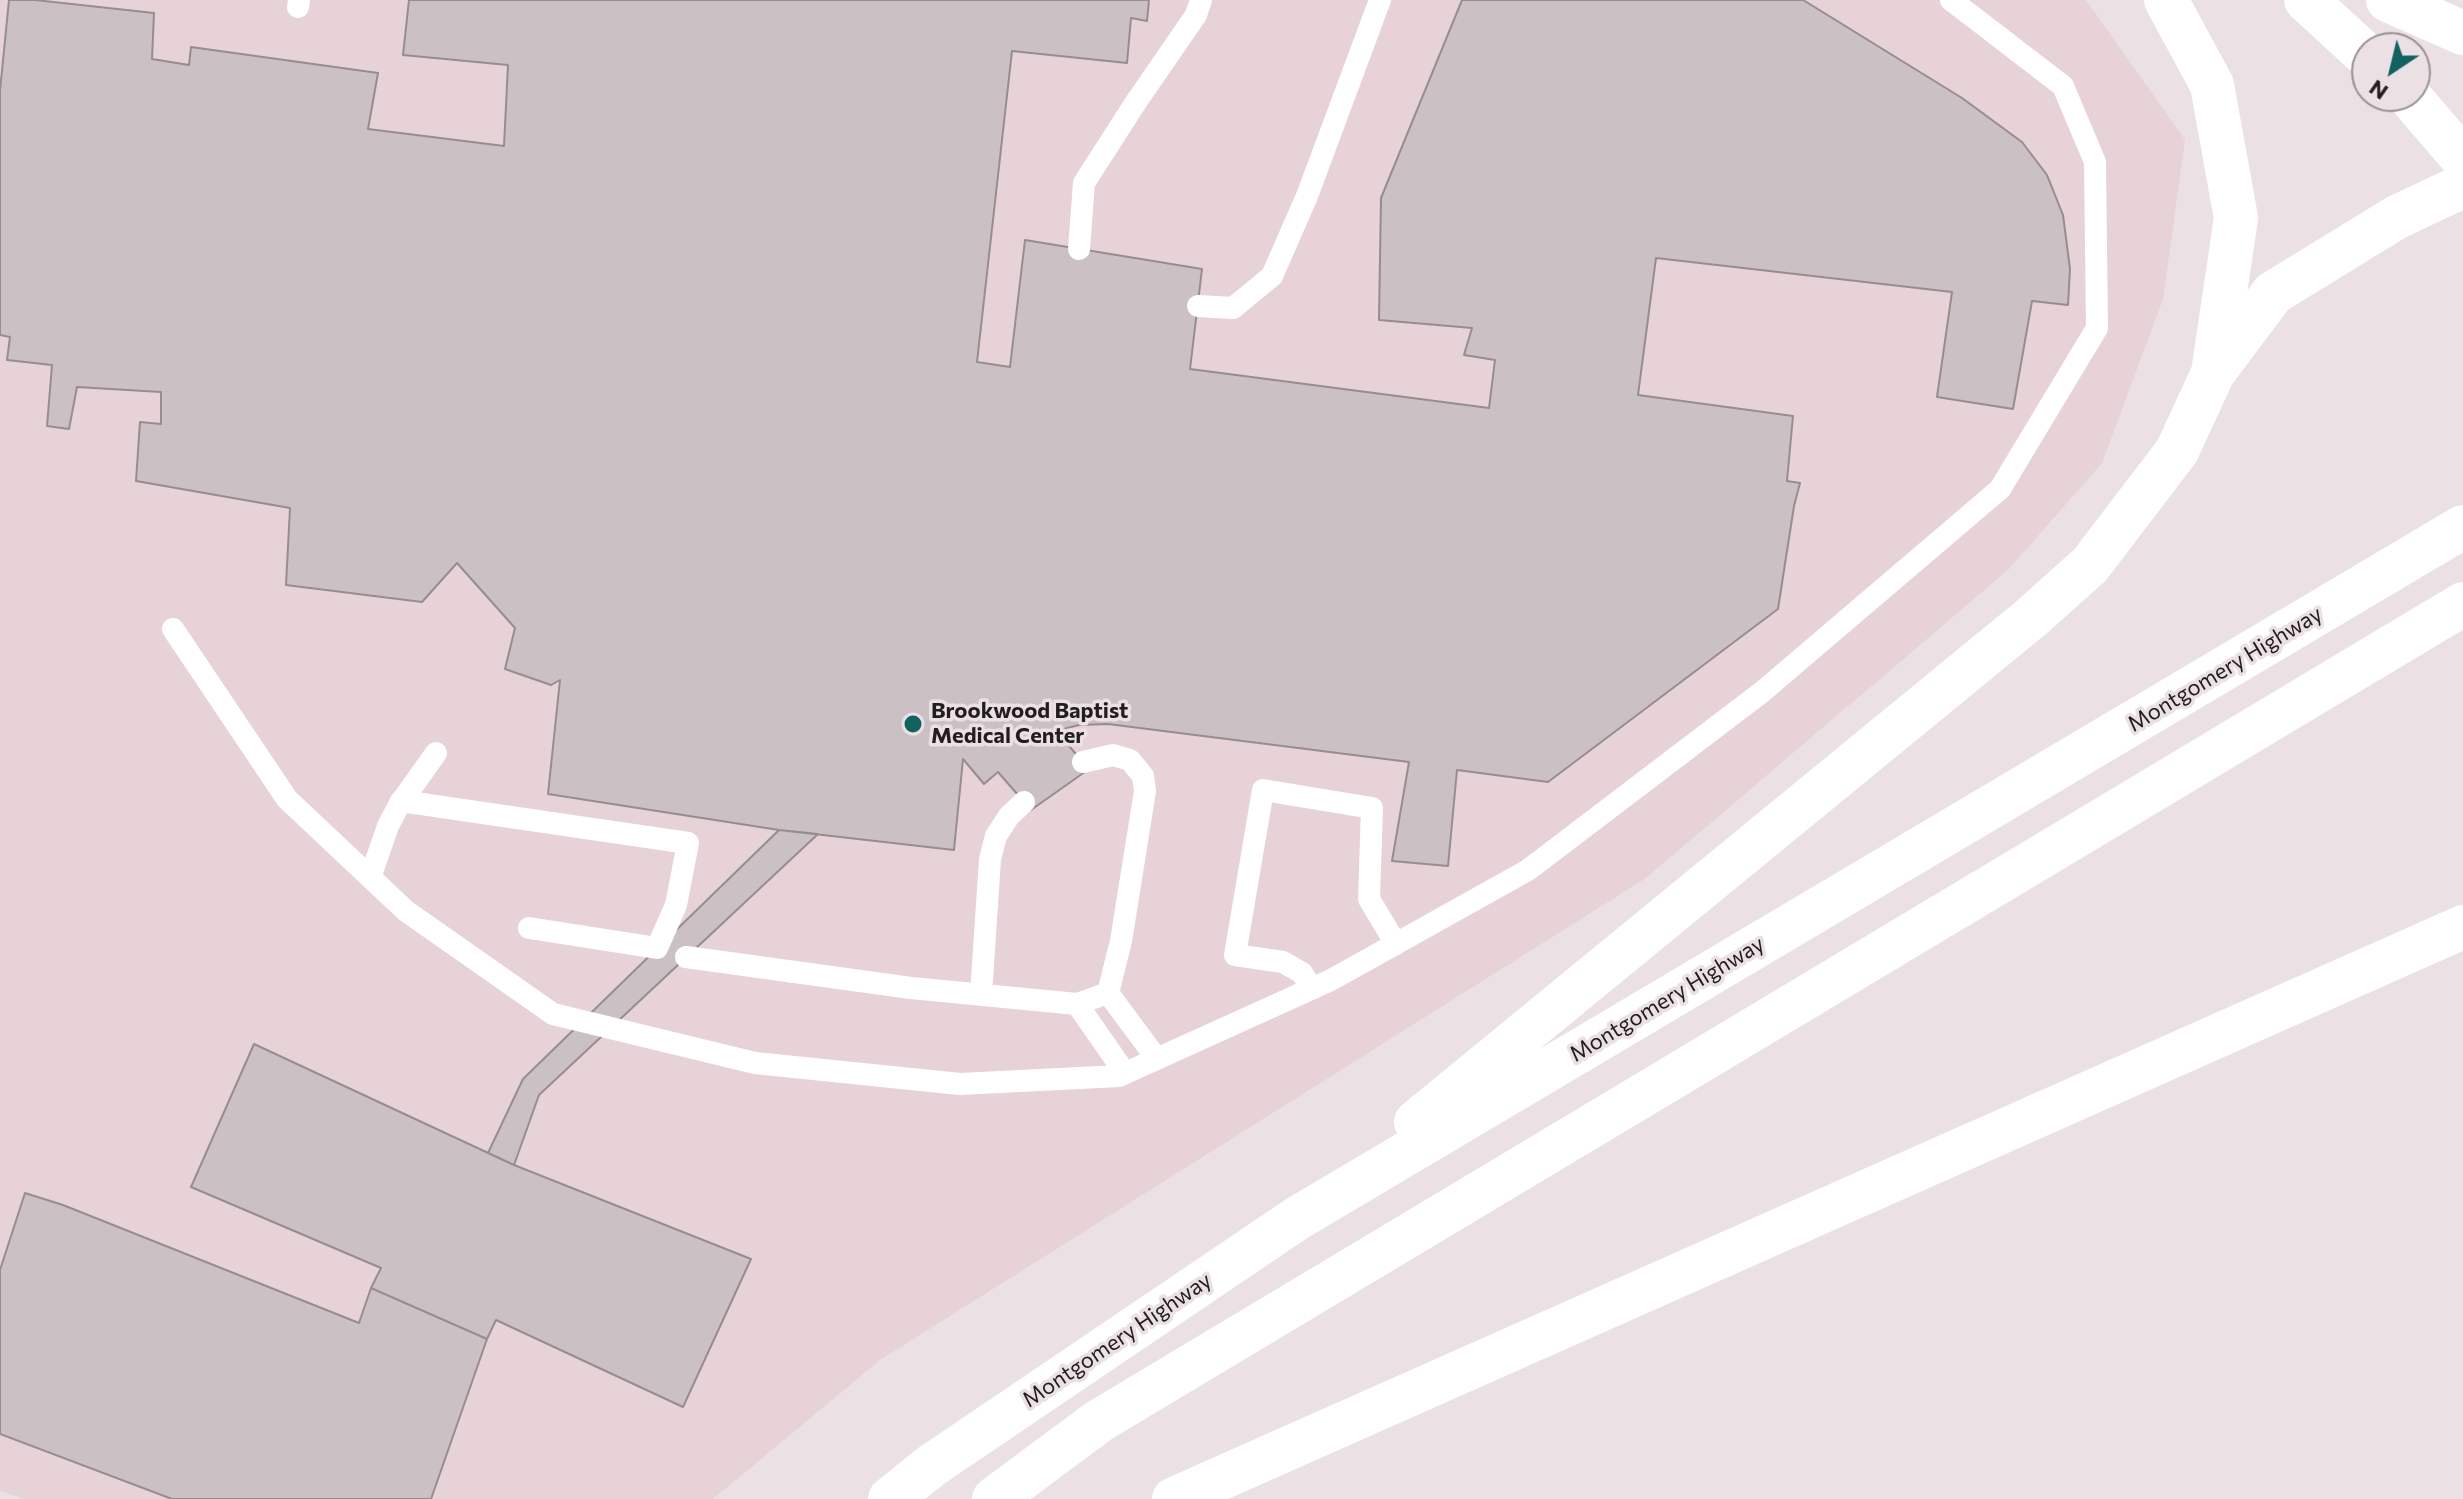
<!DOCTYPE html>
<style>
body{margin:0}
#map{position:relative;width:2463px;height:1499px;overflow:hidden;background:#ebe0e3;font-family:Commissioner,sans-serif}
canvas{display:block}
.north{position:absolute;left:2351px;top:32px;width:80px;height:80px;box-sizing:border-box;background:#ebe0e3;border:2px solid #9b9295;border-radius:50%;rotate:215deg;font-size:22px;font-weight:700;line-height:32px;text-align:center;color:#221e20}
.north::after{content:'';display:block;margin:auto;width:28px;height:36px;background:#126260;clip-path:polygon(50% 0,100% 100%,50% 72%,0 100%)}
</style>
<div id="map">
<canvas width="2463" height="1499"></canvas>
<div class="north">N</div>
</div>
<script>
const g = document.querySelector('canvas').getContext('2d');
g.lineJoin = 'round';
function paint(path, color) { g.fillStyle = color; g.fill(path, 'evenodd'); }
const shape = rows => new Path2D(rows.map(r => 'M' + r).join(''));
function strokePath(path, color, width, dash) { g.strokeStyle = color; g.lineWidth = width; g.lineCap = dash ? 'butt' : 'round'; g.setLineDash(dash || []); g.stroke(path); }
function label(font, color, halo, rows, align = 'center') {
  g.font = font + ' Commissioner,sans-serif'; g.lineWidth = 7; g.setLineDash([]); g.textBaseline = 'middle'; g.strokeStyle = halo; g.fillStyle = color; for (const [text, x, y, turn = 0] of rows) {
    g.save(); g.translate(x, y); g.rotate((+turn || 0) * Math.PI / 180); g.textAlign = isNaN(turn) ? turn : align; if (halo) g.strokeText(text, 0, 0); g.fillText(text, 0, 0); g.restore();
  }
}
const built = shape([
 [0,0,2086,0,2185,140,2163,299,2102,463,2008,570,1646,878,880,1360,713,1499,23,1499,0,1490]
]);
const building = shape([
 [9,0,35,0,154,13,152,59,189,65,191,47,378,73,368,129,504,146,508,65,403,55,409,0,1149,0,1147,21,1131,18,1127,63,1012,51,977,362,1010,367,1025,240,1202,269,1190,369,1489,408,1495,360,1464,355,1472,328,1379,320,1381,198,1462,0,1803,0,1962,98,2022,142,2047,175,2063,215,2070,269,2068,305,2032,301,2013,409,1937,397,1952,292,1656,258,1638,395,1793,416,1787,481,1800,483,1794,506,1778,609,1548,782,1457,770,1448,866,1392,861,1409,762,1108,724,1079,725,1056,731,1089,769,1031,810,998,772,984,784,963,759,954,850,779,830,548,794,560,680,551,685,505,669,515,628,457,563,422,602,286,585,290,508,136,481,140,422,161,424,161,392,77,387,69,429,47,426,52,365,7,360,10,337,0,335,0,91,9,0],
 [779,830,818,834,539,1095,514,1165,488,1153,523,1079,779,830],
 [254,1044,514,1165,751,1259,683,1407,496,1320,487,1339,371,1288,381,1268,191,1187,254,1044],
 [25,1193,63,1205,359,1323,371,1288,487,1339,431,1499,172,1499,0,1434,0,1270,25,1193]
]);
const lane = shape([
 [298,7,299,0],
 [1079,249,1084,183,1136,102,1196,15,1201,0],
 [1198,306,1233,308,1272,276,1307,196,1380,0],
 [173,629,287,799,406,911,553,1014,755,1063,960,1084,1119,1076,1331,980,1528,870,1762,692,2000,489,2097,328,2095,162,2063,86,1951,0],
 [1083,762,1113,755,1130,760,1143,776,1145,791,1121,941,1108,993],
 [401,801,688,843,676,905,657,948,529,928],
 [371,875,388,826,399,805,436,753],
 [686,957,911,988,1077,1004,1108,993],
 [1312,989,1302,973,1283,962,1235,955,1263,790,1372,808,1369,899,1396,944],
 [1108,993,1157,1059],
 [981,995,990,859,996,836,1009,816,1024,802],
 [1077,1004,1125,1073]
]);
const secondary = shape([
 [2306,0,2367,56],
 [2409,96,2463,159]
]);
const primary = shape([
 [2388,0,2463,33],
 [2216,369,2273,293,2397,217,2463,186],
 [1416,1122,2032,617,2090,565,2177,451,2213,373,2236,218,2212,85,2166,0],
 [890,1499,931,1466,1296,1219,2463,527],
 [994,1499,1099,1421,2463,604],
 [1174,1499,2463,927]
]);
const markers = [
 [913,724,10,"#126260"]
];
const streetNames = [
 ["Montgomery Highway",2225,669,-31],
 ["Montgomery Highway",1667,999,-31],
 ["Montgomery Highway",1117,1340,-34]
];
const poiNames = [
 ["Brookwood Baptist",931,711],
 ["Medical Center",931,736]
];
paint(built, '#e6d2d7');
paint(building, '#cbc0c3');
strokePath(building, '#978d90', 2);
strokePath(lane, '#fff', 22);
strokePath(secondary, '#fff', 44);
strokePath(primary, '#fff', 44);
for (const [x, y, r, color] of markers) { const dot = new Path2D(); dot.arc(x, y, r, 0, 2 * Math.PI); g.fillStyle = color; g.fill(dot); strokePath(dot, '#ebe0e3', 3); }
label('22px', '#221e20', '#ebe0e3', streetNames);
label('bold 22px', '#221e20', '#ebe0e3', poiNames, 'left');
</script>
